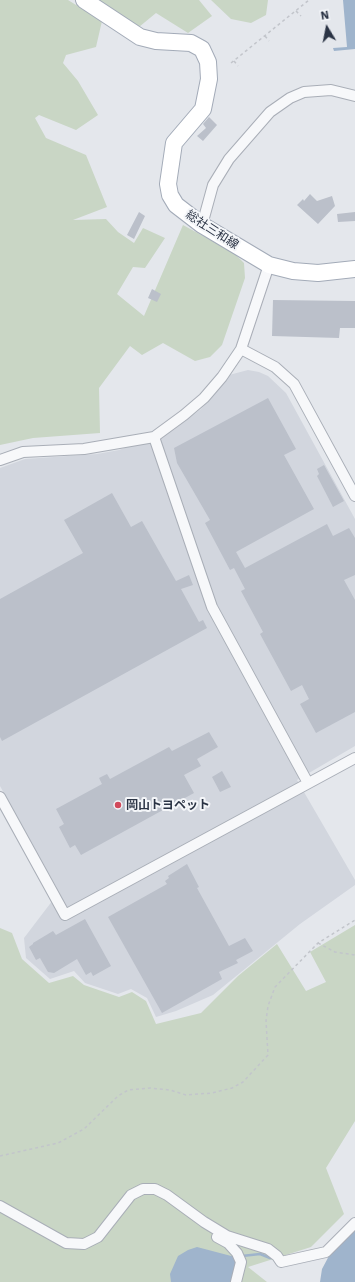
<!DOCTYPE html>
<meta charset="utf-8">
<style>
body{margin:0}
#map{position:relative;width:355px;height:1282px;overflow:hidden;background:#e4e7ec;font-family:"Work Sans",sans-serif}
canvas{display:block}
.north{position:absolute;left:307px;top:8px;width:40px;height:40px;-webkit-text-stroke:3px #f4f6f9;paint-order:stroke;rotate:350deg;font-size:11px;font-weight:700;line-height:16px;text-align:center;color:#2b3445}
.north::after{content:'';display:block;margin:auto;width:14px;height:18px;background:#2b3445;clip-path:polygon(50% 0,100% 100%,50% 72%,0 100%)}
</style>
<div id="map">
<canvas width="355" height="1282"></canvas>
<div class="north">N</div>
</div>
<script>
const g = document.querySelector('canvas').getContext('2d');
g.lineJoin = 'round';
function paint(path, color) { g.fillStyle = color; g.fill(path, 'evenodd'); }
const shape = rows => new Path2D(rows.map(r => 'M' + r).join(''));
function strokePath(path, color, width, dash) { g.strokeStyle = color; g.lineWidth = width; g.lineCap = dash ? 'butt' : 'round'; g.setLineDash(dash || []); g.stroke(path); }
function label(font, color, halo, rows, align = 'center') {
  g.font = font + ' "Work Sans","Noto Sans JP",sans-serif'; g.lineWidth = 4; g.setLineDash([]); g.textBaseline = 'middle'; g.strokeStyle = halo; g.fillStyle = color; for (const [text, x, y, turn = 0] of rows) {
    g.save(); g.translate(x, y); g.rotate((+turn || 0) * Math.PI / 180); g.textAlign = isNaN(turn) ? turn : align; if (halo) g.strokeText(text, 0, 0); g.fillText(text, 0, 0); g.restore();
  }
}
const built = shape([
 [248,370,259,372,268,376,286,393,355,519,355,746,297,780,355,880,355,885,300,924,213,995,176,1011,156,1017,147,998,131,989,118,994,85,983,74,971,50,979,26,958,24,938,59,892,0,786,0,468,25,459,97,454,119,450,173,430,201,409,229,375]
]);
const green = shape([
 [0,0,68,0,102,21,96,47,66,55,63,63,78,81,98,115,76,130,39,115,35,118,46,138,86,155,107,207,73,220,106,219,118,232,134,243,143,228,165,238,145,268,133,267,117,294,144,316,183,225,234,253,244,263,245,278,222,345,210,357,195,361,163,343,142,355,130,346,99,388,100,433,33,438,0,445],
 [98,0,199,0,212,16,188,33,156,13,139,27],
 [211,0,268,0,266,15,251,23,231,19],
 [355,925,355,1121,326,1168,344,1214,311,1247,248,1267,267,1282,0,1282,0,928,12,933,22,959,49,983,73,976,84,985,119,997,132,992,146,1001,156,1024,201,1013,238,976,277,944,306,991,326,982,310,952]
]);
const water = shape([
 [343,0,355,0,355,49,334,51,333,48,347,47],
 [355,1228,355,1282,320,1282,322,1269,330,1254],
 [197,1247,235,1257,237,1262,232,1282,171,1282,170,1274,178,1256,188,1250]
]);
const stream = shape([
 [242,1256,260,1254,270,1258,273,1258]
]);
const building = shape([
 [209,117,217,125,203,141,197,136,206,128,203,124],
 [310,194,317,201,332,196,335,206,318,224,297,205,303,199,304,201],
 [139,212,145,216,134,239,127,235],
 [355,212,355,221,338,222,337,214],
 [152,289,161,294,157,302,148,298],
 [273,300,355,301,355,328,340,328,339,338,272,336],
 [268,398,296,449,284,455,314,509,236,552,245,568,327,524,333,536,349,528,355,538,355,575,344,580,355,600,355,712,316,733,300,704,309,699,302,685,291,691,260,634,263,632,241,591,245,589,234,568,230,570,205,523,210,520,177,463,174,448],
 [324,465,344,501,333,507,317,476,319,474,317,469],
 [112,493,131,527,142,521,176,581,189,575,193,585,181,589,199,622,203,620,207,628,2,741,0,737,0,599,83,553,64,520],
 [209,732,218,747,197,759,201,766,184,775,194,793,81,855,75,845,70,848,59,827,64,824,56,809,102,784,99,778,107,774,110,779,169,747,172,751],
 [222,771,231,787,220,792,212,777],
 [187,864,199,887,197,888,229,946,245,938,253,951,236,960,238,963,219,972,222,979,162,1013,108,917,167,884,165,881,169,878,168,876],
 [85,919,111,966,93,976,91,972,86,975,77,959,54,973,48,972,40,958,36,960,29,947,33,944,33,943,53,931,56,935]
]);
const path = shape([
 [296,11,301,16],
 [265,36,269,41],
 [234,61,238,66],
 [231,63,309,0],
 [318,943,335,952,355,955],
 [0,1156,58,1143,84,1129,118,1096,128,1090,150,1088,170,1090,186,1095,212,1093,232,1088,243,1082,268,1055,266,1021,268,1006,275,987,318,943,355,920]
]);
const minor = shape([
 [202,225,213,185,229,159,270,112,290,98,304,92,331,90,355,96],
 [241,349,275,367,294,384,355,496],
 [154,437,212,607,308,783],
 [0,460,23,452,84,449,154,437,184,415,204,398,222,377,241,349,269,265],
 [0,797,65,915,355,758],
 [0,1206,66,1243,84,1244,98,1237,131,1195,143,1189,155,1189,167,1195,204,1222,227,1236,268,1249,277,1256,281,1262,326,1252,355,1223],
 [217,1237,228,1243,237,1253,241,1262,236,1282]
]);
const primary = shape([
 [84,0,140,37,156,41,191,43,202,49,208,62,209,79,203,109,174,143,168,184,170,195,176,205,202,225,269,265,293,271,318,273,355,269]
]);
const markers = [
 [118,805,4,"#d1495b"]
];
const streetNames = [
 ["総社三和線",212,230,33]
];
const poiNames = [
 ["岡山トヨペット",126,805]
];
paint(built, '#d2d6de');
paint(green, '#c9d6c5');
paint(water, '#9fb4cc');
strokePath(stream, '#9fb4cc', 2.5);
paint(building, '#bbc0ca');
strokePath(minor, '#a9aeb7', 12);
strokePath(primary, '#a3abb8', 18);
strokePath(path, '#c2c5cb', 1.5, [3, 3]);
strokePath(minor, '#f7f8fa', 10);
strokePath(primary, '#fff', 16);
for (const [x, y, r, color] of markers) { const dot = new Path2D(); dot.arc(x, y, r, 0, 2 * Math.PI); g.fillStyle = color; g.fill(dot); strokePath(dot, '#f4f6f9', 1.5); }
label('12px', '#2b3445', '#f4f6f9', streetNames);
label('bold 12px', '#2b3445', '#f4f6f9', poiNames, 'left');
</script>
